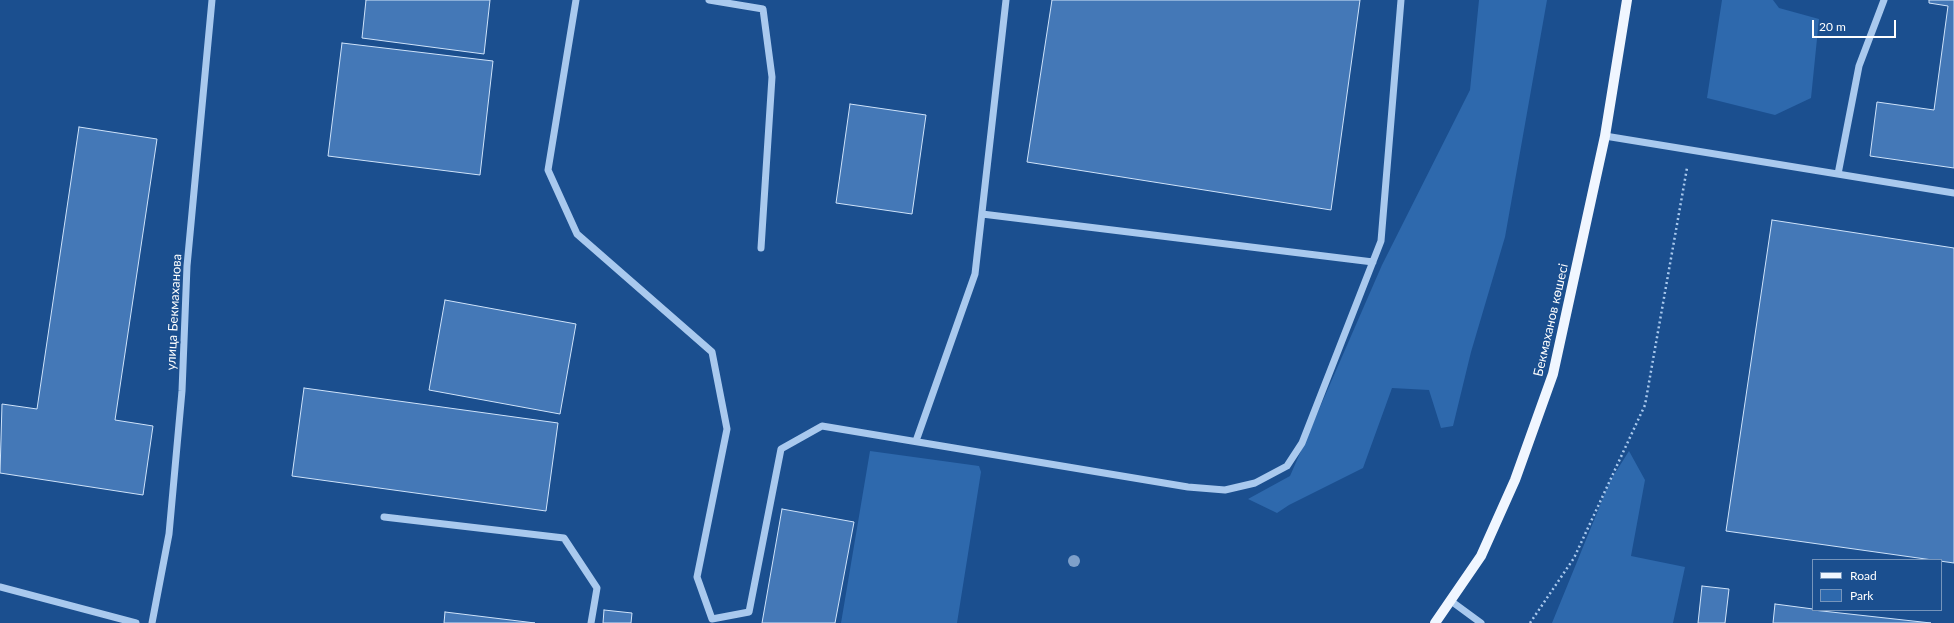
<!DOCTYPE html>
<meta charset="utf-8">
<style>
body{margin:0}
#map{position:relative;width:1954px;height:623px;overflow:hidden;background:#1b4f8f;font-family:Lato,sans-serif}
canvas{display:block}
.legend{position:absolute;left:1812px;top:559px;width:130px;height:52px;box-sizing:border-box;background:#1b4f8f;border:1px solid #7695bc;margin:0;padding:5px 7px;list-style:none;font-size:12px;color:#fff}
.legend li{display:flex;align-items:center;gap:8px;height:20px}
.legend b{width:20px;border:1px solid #7695bc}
.scale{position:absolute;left:1812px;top:20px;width:84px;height:18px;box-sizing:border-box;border:2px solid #fff;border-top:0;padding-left:5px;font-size:12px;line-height:14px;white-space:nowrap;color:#fff;-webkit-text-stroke:3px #1b4f8f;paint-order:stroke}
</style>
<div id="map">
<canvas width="1954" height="623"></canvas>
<ul class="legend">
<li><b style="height:5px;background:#f0f6ff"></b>Road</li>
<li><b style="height:11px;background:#2e69ad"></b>Park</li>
</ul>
<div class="scale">20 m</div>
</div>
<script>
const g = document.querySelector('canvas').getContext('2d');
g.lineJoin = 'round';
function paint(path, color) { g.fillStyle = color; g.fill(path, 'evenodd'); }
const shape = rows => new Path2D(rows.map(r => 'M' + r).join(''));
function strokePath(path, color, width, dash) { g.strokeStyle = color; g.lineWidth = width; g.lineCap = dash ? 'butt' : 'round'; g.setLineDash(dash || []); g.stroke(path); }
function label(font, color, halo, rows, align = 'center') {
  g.font = font + ' Lato,sans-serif'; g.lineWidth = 3; g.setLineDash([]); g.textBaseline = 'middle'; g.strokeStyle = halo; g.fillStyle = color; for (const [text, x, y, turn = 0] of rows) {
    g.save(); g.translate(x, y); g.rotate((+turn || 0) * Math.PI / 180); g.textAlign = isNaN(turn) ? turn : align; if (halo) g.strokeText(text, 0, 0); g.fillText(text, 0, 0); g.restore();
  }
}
const green = shape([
 [1479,0,1547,0,1505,237,1471,352,1453,426,1441,428,1429,390,1392,388,1363,468,1289,505,1277,513,1248,499,1290,476,1382,265,1470,90],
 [1722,0,1773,0,1779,8,1819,19,1811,98,1775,115,1707,98],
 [870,451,979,466,981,472,957,623,841,623],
 [1629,451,1645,480,1631,556,1685,567,1673,623,1552,623,1610,481]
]);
const building = shape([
 [366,0,490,0,484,54,362,38,366,0],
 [1052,0,1360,0,1331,210,1027,162,1052,0],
 [1929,0,1954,0,1954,168,1870,156,1877,102,1934,110,1948,6,1929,3,1929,0],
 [342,43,493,61,480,175,328,156,342,43],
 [850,104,926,115,912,214,836,203,850,104],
 [79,127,157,139,115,420,153,426,143,495,0,473,2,404,37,409,79,127],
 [1772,220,1954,248,1954,563,1726,531,1772,220],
 [445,300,576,324,560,414,429,390,445,300],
 [304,388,558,423,546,511,292,476,304,388],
 [782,509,854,522,835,623,762,623,782,509],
 [1702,586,1729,589,1725,623,1698,623,1702,586],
 [1775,604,1813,609,1813,610,1931,623,1773,623,1775,604],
 [604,610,632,613,631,623,603,623,604,610],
 [445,612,535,623,444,623,445,612]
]);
const path = shape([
 [1530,623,1574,558,1645,405,1687,168]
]);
const minor = shape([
 [576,0,548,170,577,234,712,352,727,429,697,577,712,619,749,612,781,449,822,426,1188,487,1225,490,1255,483,1287,466,1302,443,1381,241,1401,0],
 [709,0,763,9,772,77,761,248],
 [1605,136,1954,193],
 [1838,174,1859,66,1884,0],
 [982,214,1373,262],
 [916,441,975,274,1006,0],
 [384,517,564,538,597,588,591,623],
 [0,587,136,623],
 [1451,601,1481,623],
 [152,623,169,534,182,391,187,266,212,0]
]);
const major = shape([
 [1435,623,1481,556,1515,480,1553,374,1605,136,1627,0]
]);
const trees = [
 [1074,561]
];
const streetNames = [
 ["улица Бекмаханова",174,312,-87],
 ["Бекмаханов көшесі",1551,320,-77]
];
paint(green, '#2e69ad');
paint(building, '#4478b7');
strokePath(building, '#cfe3fa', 1);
strokePath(path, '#a9c9ee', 2.5, [2, 3]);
strokePath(minor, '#a9c9ee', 7);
strokePath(major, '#f0f6ff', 10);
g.fillStyle = '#7ea0ca';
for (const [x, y] of trees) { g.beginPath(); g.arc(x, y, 6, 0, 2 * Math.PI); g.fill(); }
label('13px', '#fff', '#1b4f8f', streetNames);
</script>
